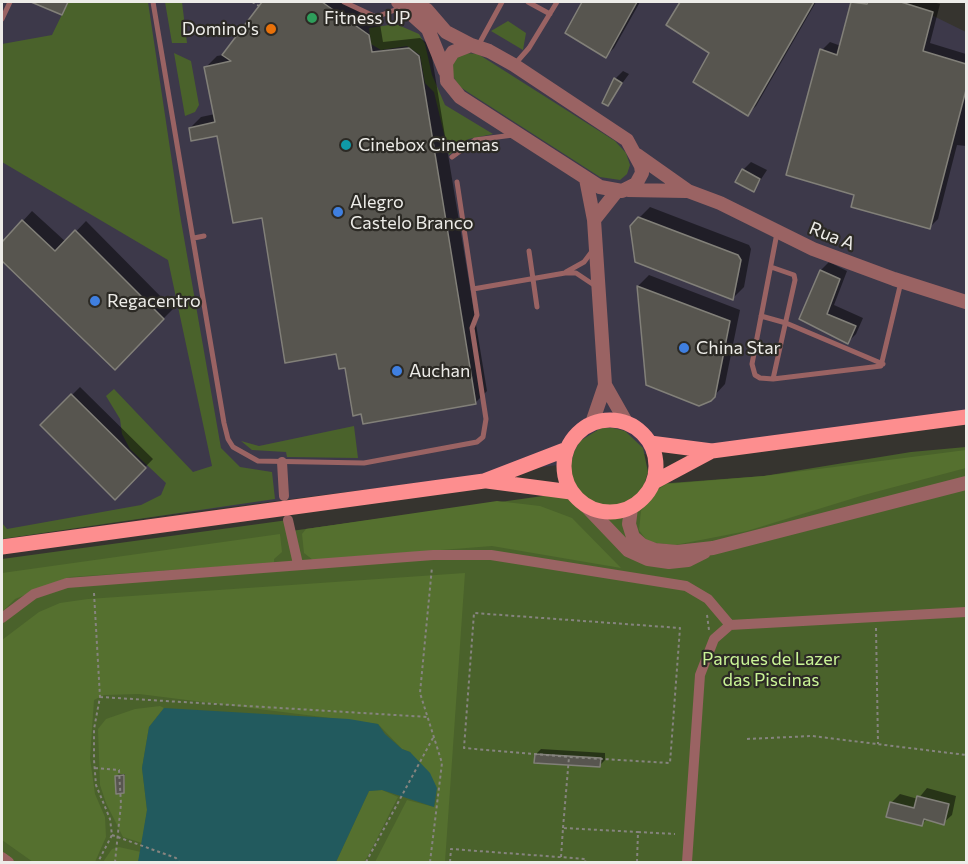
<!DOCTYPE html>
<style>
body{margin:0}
#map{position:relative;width:968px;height:864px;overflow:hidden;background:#36342f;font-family:Commissioner,sans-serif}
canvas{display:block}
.frame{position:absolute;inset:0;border:3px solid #edece8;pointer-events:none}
</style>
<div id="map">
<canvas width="968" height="864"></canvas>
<div class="frame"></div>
</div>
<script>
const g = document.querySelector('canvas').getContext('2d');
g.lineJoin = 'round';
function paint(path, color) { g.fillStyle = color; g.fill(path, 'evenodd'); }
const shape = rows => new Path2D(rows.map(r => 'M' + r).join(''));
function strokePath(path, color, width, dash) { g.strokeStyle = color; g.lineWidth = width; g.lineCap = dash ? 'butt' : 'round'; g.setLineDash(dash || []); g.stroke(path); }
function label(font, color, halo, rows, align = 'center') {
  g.font = font + ' Commissioner,sans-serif'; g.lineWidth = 4.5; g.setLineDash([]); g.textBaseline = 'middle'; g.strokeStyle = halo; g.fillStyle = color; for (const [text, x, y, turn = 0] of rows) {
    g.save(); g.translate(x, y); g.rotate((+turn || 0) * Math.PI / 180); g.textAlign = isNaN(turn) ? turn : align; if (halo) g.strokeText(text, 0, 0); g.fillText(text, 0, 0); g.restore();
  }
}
const industrial = shape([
 [2,2,905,2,966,32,966,413,2,536]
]);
const green = shape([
 [68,2,148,2,180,215,221,448,240,467,272,472,275,499,2,539,2,523,7,529,141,505,161,495,166,483,130,449,122,434,120,419,106,396,114,389,193,472,212,466,168,260,2,162,2,44,52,35],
 [165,2,182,2,187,43,172,43],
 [508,21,526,33,523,50,491,31],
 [396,24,419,34,425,44,432,75,445,105,493,134,469,139,449,155,434,92,425,83,420,55,407,46,381,50,371,44,369,28],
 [174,53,191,61,199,105,195,112,185,116],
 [466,53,478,54,615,141,626,153,630,165,627,174,620,180,600,177,460,87,452,75,453,64,458,56],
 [354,426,358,458,287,457,286,452,252,450,241,441,259,446],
 [601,428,613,428,625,431,643,448,648,472,644,485,764,476,911,452,966,447,966,862,2,862,2,559,288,520,291,531,579,491,572,477,571,464,574,452,580,441]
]);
const forest = shape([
 [966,450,966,468,864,495,747,531,675,545,648,542,639,530,641,511,657,490,667,484,764,476],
 [497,501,540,506,572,518,621,568,492,546,313,560,304,553,302,534,306,529],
 [280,534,282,552,274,559,274,563,70,577,15,599,2,612,2,573],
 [465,573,445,862,375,862,407,800,434,807,437,799,436,788,410,752,402,749,378,724,139,694,104,695,94,700,90,758,95,794,105,817,106,837,95,862,33,862,2,840,2,640,39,612,60,603,88,599],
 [160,706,164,708,149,727,142,768,147,810,142,843,123,837,106,803,100,785,98,729,106,719,135,709],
 [382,790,398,797,369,854,364,862,336,862,369,791],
 [119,847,141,852,138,862,103,862,112,849]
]);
const water = shape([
 [164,708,349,719,378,724,385,734,402,749,410,752,430,773,437,788,434,807,382,790,369,791,336,862,138,862,147,810,142,768,149,727]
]);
const shadow = shape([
 [264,2,348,2,380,24,383,42,420,38,430,45,487,391,476,402,346,367,218,134,190,128,201,117,215,114,206,67,217,56,223,55],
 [583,2,640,2,614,48,606,56,567,33],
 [682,2,816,2,756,106,748,114,711,52,668,25],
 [852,2,933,2,940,4,930,43,966,54,966,146,957,145,938,219,930,227,855,194,822,50,830,42,841,46],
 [623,71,629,74,607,104,615,79],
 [751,162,767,170,754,190,743,170],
 [650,207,749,245,751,249,744,287,733,298,639,218],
 [32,211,66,242,86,221,173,309,115,367,2,260,2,244],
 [829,262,847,271,834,305,863,318,856,334,848,342,801,318,821,270],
 [649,275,740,310,725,384,714,396,648,384,638,286],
 [80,387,153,459,115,498,42,425],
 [541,749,605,753,605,760,600,765,536,754],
 [119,774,125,774,124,792,116,776],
 [927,788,956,796,952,815,943,823,927,819,921,825,892,802,900,794,918,799]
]);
const building = shape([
 [31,2,68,2,62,15,31,2],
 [262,2,322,2,369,35,372,52,409,48,419,56,476,404,363,424,361,414,353,416,345,368,339,369,336,354,285,363,262,218,233,223,217,136,191,141,189,128,215,122,204,67,231,61,222,55,262,2],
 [582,2,637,2,606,58,565,33,582,2],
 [680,2,814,2,748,116,693,82,709,53,666,25,680,2],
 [851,2,867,4,868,2,901,2,933,12,923,51,966,64,966,90,930,229,851,207,854,195,786,175,820,49,837,55,851,2],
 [614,78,622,83,608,106,602,103,614,78],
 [742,169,760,179,754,192,735,182,742,169],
 [638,217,738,255,741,260,733,300,635,262,630,226,638,217],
 [22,220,55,251,75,230,164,319,115,370,2,261,2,242,22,220],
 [820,270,840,279,827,314,856,326,848,344,799,319,820,270],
 [637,286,730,321,715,397,711,401,699,406,646,385,637,286],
 [71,394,146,468,115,500,40,425,71,394],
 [535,754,601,758,600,767,534,763,535,754],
 [124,775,124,793,116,794,115,776,124,775],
 [917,796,949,804,944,825,924,819,922,826,886,817,890,802,914,808,917,796]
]);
const path = shape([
 [252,2,259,6],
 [94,593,100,697,94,729,94,760,96,785,110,819,112,835,98,862],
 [707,615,709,630],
 [876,628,878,744],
 [100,697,428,717],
 [747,739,812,736,966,755],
 [95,768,119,770,121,804,115,862],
 [563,828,569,757,670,763,680,628,474,613,464,748,569,757],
 [112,835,176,858,179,862],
 [561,857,563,828,638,832],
 [366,862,434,736],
 [430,862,442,763,420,693,432,567],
 [450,862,451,849,586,859,585,862],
 [637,862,638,832,675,834]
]);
const service = shape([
 [153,2,224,423,228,439,233,447,258,461,364,463,477,442,483,437,486,419,472,328,477,315,457,182],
 [344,2,376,17,403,7],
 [528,2,550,14],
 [2,19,10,2],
 [478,46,502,2],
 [515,64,529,48,557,2],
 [452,157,475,140,513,135],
 [777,233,752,364,755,375,760,378,773,379,881,366,901,282],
 [194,238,204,236],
 [529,251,537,307],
 [771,267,794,275,795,280,773,379],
 [566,272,584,262,593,250],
 [473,289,565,273,576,273,594,285],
 [761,316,786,323,883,364]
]);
const minor = shape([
 [282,462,284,496],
 [288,520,298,564],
 [2,618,34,594,67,583,433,555,491,555,686,586,708,599,730,625,966,612],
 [2,857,9,862],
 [687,862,700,675,714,639,730,625]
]);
const tertiary = shape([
 [398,2,428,29,445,71],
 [412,2,427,10,446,32,471,45],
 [471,45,489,51,514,65,627,140,641,166,642,173,636,184,622,191,600,187,460,97,447,81,446,63,453,52,471,45],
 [637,155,688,191,720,203,813,249,894,279,966,302],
 [586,179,594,220,605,385,592,423],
 [628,190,686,191],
 [594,220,617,191],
 [605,385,626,422],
 [587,507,628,550,648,559,669,562,688,560,704,552],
 [631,508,629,524,633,537,642,545,655,550,677,552,713,548,966,483]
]);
const primary = shape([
 '564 466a46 46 0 1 1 92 0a46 46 0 1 1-92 0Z',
 [650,443,712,451,966,417],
 [487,481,571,492],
 [654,482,712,451],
 [2,547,484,481,567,449]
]);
const markers = [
 [312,18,6,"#2e9e5b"],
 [271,29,6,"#e8710a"],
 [346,145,6,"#0f9aa8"],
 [338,212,6,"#3f7fe0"],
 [95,301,6,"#3f7fe0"],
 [684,348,6,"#3f7fe0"],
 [397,371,6,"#3f7fe0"]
];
const poiNames = [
 ["Fitness UP",324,18],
 ["Domino's",259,29,"right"],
 ["Cinebox Cinemas",358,145],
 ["Alegro",350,202],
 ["Castelo Branco",350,223],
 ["Regacentro",107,301],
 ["China Star",696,348],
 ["Auchan",409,371]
];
const streetNames = [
 ["Rua A",832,236,22]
];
const parkNames = [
 ["Parques de Lazer",771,659],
 ["das Piscinas",771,680]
];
paint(industrial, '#3d394a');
paint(green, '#4a622b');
paint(forest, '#55702f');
paint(water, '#225a5e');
paint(shadow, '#0007');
paint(building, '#57554f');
strokePath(building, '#828079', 1.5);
strokePath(path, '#86847f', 2, [3, 3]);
strokePath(service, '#9a6363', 5);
strokePath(minor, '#9a6363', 10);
strokePath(tertiary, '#9a6363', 14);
strokePath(primary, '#fd8e8f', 15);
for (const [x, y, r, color] of markers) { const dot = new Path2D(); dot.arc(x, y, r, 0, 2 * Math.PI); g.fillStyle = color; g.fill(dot); strokePath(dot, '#2c2a25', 2); }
label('18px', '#edece8', '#2c2a25', poiNames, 'left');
label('18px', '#edece8', '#2c2a25', streetNames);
label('18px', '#caf497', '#2c2a25', parkNames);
</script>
